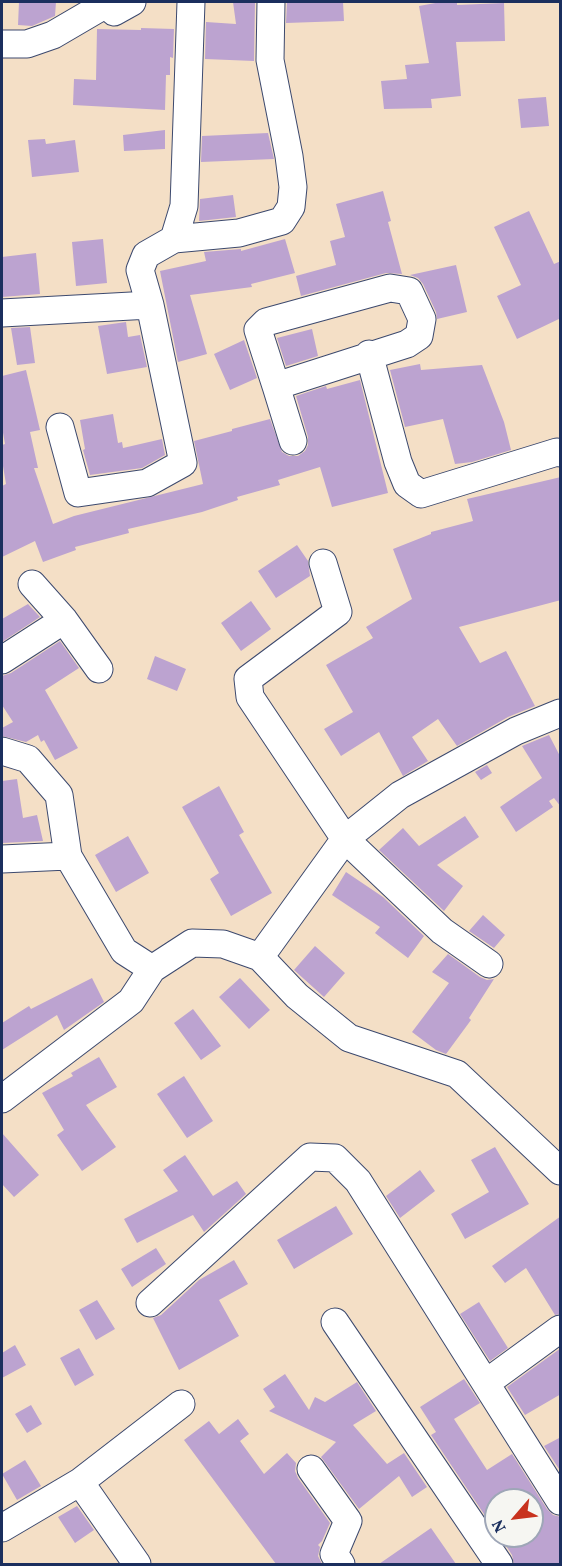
<!DOCTYPE html>
<style>
body{margin:0}
#map{position:relative;width:562px;height:1566px;overflow:hidden;background:#f4dfc6;font-family:Vollkorn,serif}
canvas{display:block}
.frame{position:absolute;inset:0;border:3px solid #1b2f5e;pointer-events:none}
.north{position:absolute;left:484px;top:1488px;width:60px;height:60px;box-sizing:border-box;background:#f6f6f2;border:2px solid #9ea6b7;border-radius:50%;rotate:242deg;font-size:16px;font-weight:700;line-height:24px;text-align:center;color:#1b2f5e}
.north::after{content:'';display:block;margin:auto;width:21px;height:27px;background:#c8321e;clip-path:polygon(50% 0,100% 100%,50% 72%,0 100%)}
</style>
<div id="map">
<canvas width="562" height="1566"></canvas>
<div class="frame"></div>
<div class="north">N</div>
</div>
<script>
const g = document.querySelector('canvas').getContext('2d');
g.lineJoin = 'round';
function paint(path, color) { g.fillStyle = color; g.fill(path, 'evenodd'); }
const shape = rows => new Path2D(rows.map(r => 'M' + r).join(''));
function strokePath(path, color, width, dash) { g.strokeStyle = color; g.lineWidth = width; g.lineCap = dash ? 'butt' : 'round'; g.setLineDash(dash || []); g.stroke(path); }
const building = shape([
 [19,2,56,2,55,16,32,26,18,25],
 [233,2,255,2,254,61,205,59,206,22,236,24],
 [287,2,343,2,344,21,286,23],
 [441,2,457,2,457,5,504,3,505,41,456,42,461,96,431,99,432,108,384,109,381,81,407,79,405,65,429,63,419,6],
 [141,28,174,29,173,58,170,57,170,75,166,75,165,110,73,105,74,79,96,80,97,29,141,30],
 [546,97,549,126,521,128,518,99],
 [165,130,165,149,124,151,123,135],
 [268,133,274,159,201,162,202,136],
 [45,139,46,144,75,140,79,172,32,177,28,140],
 [383,191,391,221,388,222,402,274,386,273,301,296,296,276,336,265,330,241,345,237,336,204],
 [233,195,236,217,199,221,200,199],
 [529,211,554,264,561,261,561,318,517,339,497,296,521,285,494,227],
 [103,239,107,283,76,286,72,242],
 [285,239,295,273,251,284,252,287,190,295,207,354,178,362,160,271,206,261,204,252,241,249,241,251],
 [36,253,40,294,2,297,2,257],
 [456,265,467,312,437,319,436,312,423,284,418,278,410,275],
 [126,322,128,337,140,335,147,367,107,374,98,326],
 [30,327,35,363,17,365,11,328],
 [312,329,318,356,286,366,277,338],
 [244,340,257,378,230,390,214,354],
 [420,364,421,370,482,365,504,422,511,450,472,462,455,464,443,419,405,427,390,370],
 [26,370,40,430,30,432,38,468,34,468,53,524,74,516,203,484,194,441,232,431,232,429,270,419,282,452,289,456,298,456,305,451,308,445,308,437,296,396,326,386,327,389,360,380,388,493,332,507,320,467,278,480,280,485,237,497,238,500,202,512,128,529,129,533,75,547,76,550,43,562,35,541,2,557,2,486,6,484,2,460,2,445,5,444,2,427,2,376],
 [113,414,118,443,122,442,123,448,162,439,165,455,142,468,90,475,83,450,85,449,80,420],
 [561,477,561,600,459,627,480,663,506,651,535,706,508,717,457,746,438,719,412,737,428,761,403,776,379,732,341,756,324,729,353,712,326,665,373,638,366,627,412,599,393,549,431,534,431,532,473,521,467,499],
 [297,545,308,561,310,576,276,598,258,571],
 [251,601,271,629,241,651,221,623],
 [28,604,40,617,2,642,2,619],
 [60,641,79,668,45,690,78,748,55,760,44,740,41,742,38,735,26,742,2,736,2,728,13,722,2,705,2,676,11,673],
 [155,656,186,669,177,691,147,679],
 [549,735,561,758,561,807,554,798,549,801,553,807,516,832,500,807,542,778,522,746],
 [487,765,492,773,481,780,475,772],
 [17,779,23,818,37,815,43,841,2,843,2,781],
 [219,786,244,832,239,835,272,893,231,916,210,879,219,873,182,807],
 [465,816,479,837,437,865,463,886,444,911,379,850,403,828,419,846],
 [128,836,149,873,116,892,95,855],
 [346,872,383,897,424,936,408,958,375,933,380,927,332,895],
 [483,915,505,935,494,948,469,931],
 [315,946,345,973,324,997,294,970],
 [448,954,480,977,487,980,494,979,469,1018,471,1020,446,1054,436,1050,412,1032,449,983,432,972],
 [92,978,104,1002,64,1030,57,1015,2,1050,2,1023,29,1006,31,1009],
 [240,978,270,1010,249,1029,219,997],
 [193,1009,221,1046,201,1060,174,1023],
 [99,1057,117,1087,86,1105,116,1147,82,1171,57,1135,64,1130,42,1093,73,1076,71,1073],
 [184,1076,213,1121,187,1138,157,1094],
 [2,1133,39,1175,14,1197,2,1184],
 [495,1147,529,1204,465,1239,451,1214,489,1192,471,1160],
 [185,1155,213,1196,237,1181,246,1194,204,1232,193,1215,137,1243,124,1219,178,1191,163,1170],
 [420,1170,435,1191,400,1218,386,1196],
 [336,1206,353,1234,294,1269,277,1240],
 [561,1216,561,1314,555,1315,526,1268,505,1283,492,1266],
 [156,1248,166,1264,132,1287,121,1269],
 [234,1260,248,1284,219,1300,239,1336,179,1370,153,1318,161,1315,199,1280],
 [97,1300,115,1329,96,1340,79,1310],
 [479,1302,508,1348,490,1361,460,1314],
 [15,1345,26,1365,2,1378,2,1353],
 [79,1348,94,1375,75,1386,60,1358],
 [561,1348,561,1394,525,1415,507,1387],
 [285,1374,309,1410,315,1397,325,1402,357,1382,376,1411,353,1425,387,1464,404,1453,427,1487,412,1497,399,1476,359,1509,321,1457,336,1442,269,1411,275,1407,263,1389],
 [464,1379,480,1403,454,1419,487,1470,512,1454,547,1509,553,1515,561,1517,561,1564,514,1564,512,1555,501,1538,504,1536,532,1536,532,1500,496,1500,496,1532,431,1435,436,1432,420,1407],
 [31,1405,42,1424,27,1433,15,1414],
 [238,1419,249,1434,240,1441,264,1474,287,1453,296,1463,295,1471,298,1478,330,1523,322,1541,318,1545,320,1547,318,1556,322,1564,276,1564,184,1440,209,1421,219,1434],
 [561,1437,561,1472,544,1446],
 [25,1460,41,1486,17,1500,2,1474],
 [77,1506,94,1530,75,1543,58,1517],
 [431,1528,456,1564,379,1564]
]);
const minor = shape([
 [105,2,114,12,132,2],
 [2,44,27,44,53,35,106,4],
 [174,239,184,206,191,2],
 [2,313,150,305],
 [369,354,398,462,407,484,421,494,557,452,560,453],
 [276,386,258,330,266,322,390,288,409,291,422,319,419,336,407,344,276,386,293,441],
 [60,427,78,493,147,483,183,463,150,305,140,270,146,255,174,239,239,233,282,221,291,207,293,187,289,156,270,60,271,2],
 [323,563,338,612,248,679,250,697,345,839,442,931,489,964],
 [32,584,64,620,99,669],
 [2,660,64,620],
 [2,751,28,759,59,795,68,856,124,951,152,969,192,943,223,944,260,957,345,839,400,795,516,731,560,713],
 [2,859,68,856],
 [260,957,297,996,349,1038,457,1074,560,1171],
 [2,1099,131,1001,152,969],
 [150,1303,310,1157,335,1158,358,1181,560,1501],
 [335,1322,499,1564],
 [486,1383,560,1329],
 [311,1469,348,1521,334,1554,341,1564],
 [80,1482,137,1564],
 [2,1528,80,1482,181,1404]
]);
paint(building, '#bca3d0');
strokePath(minor, '#3c496e', 29);
strokePath(minor, '#fff', 27);
</script>
